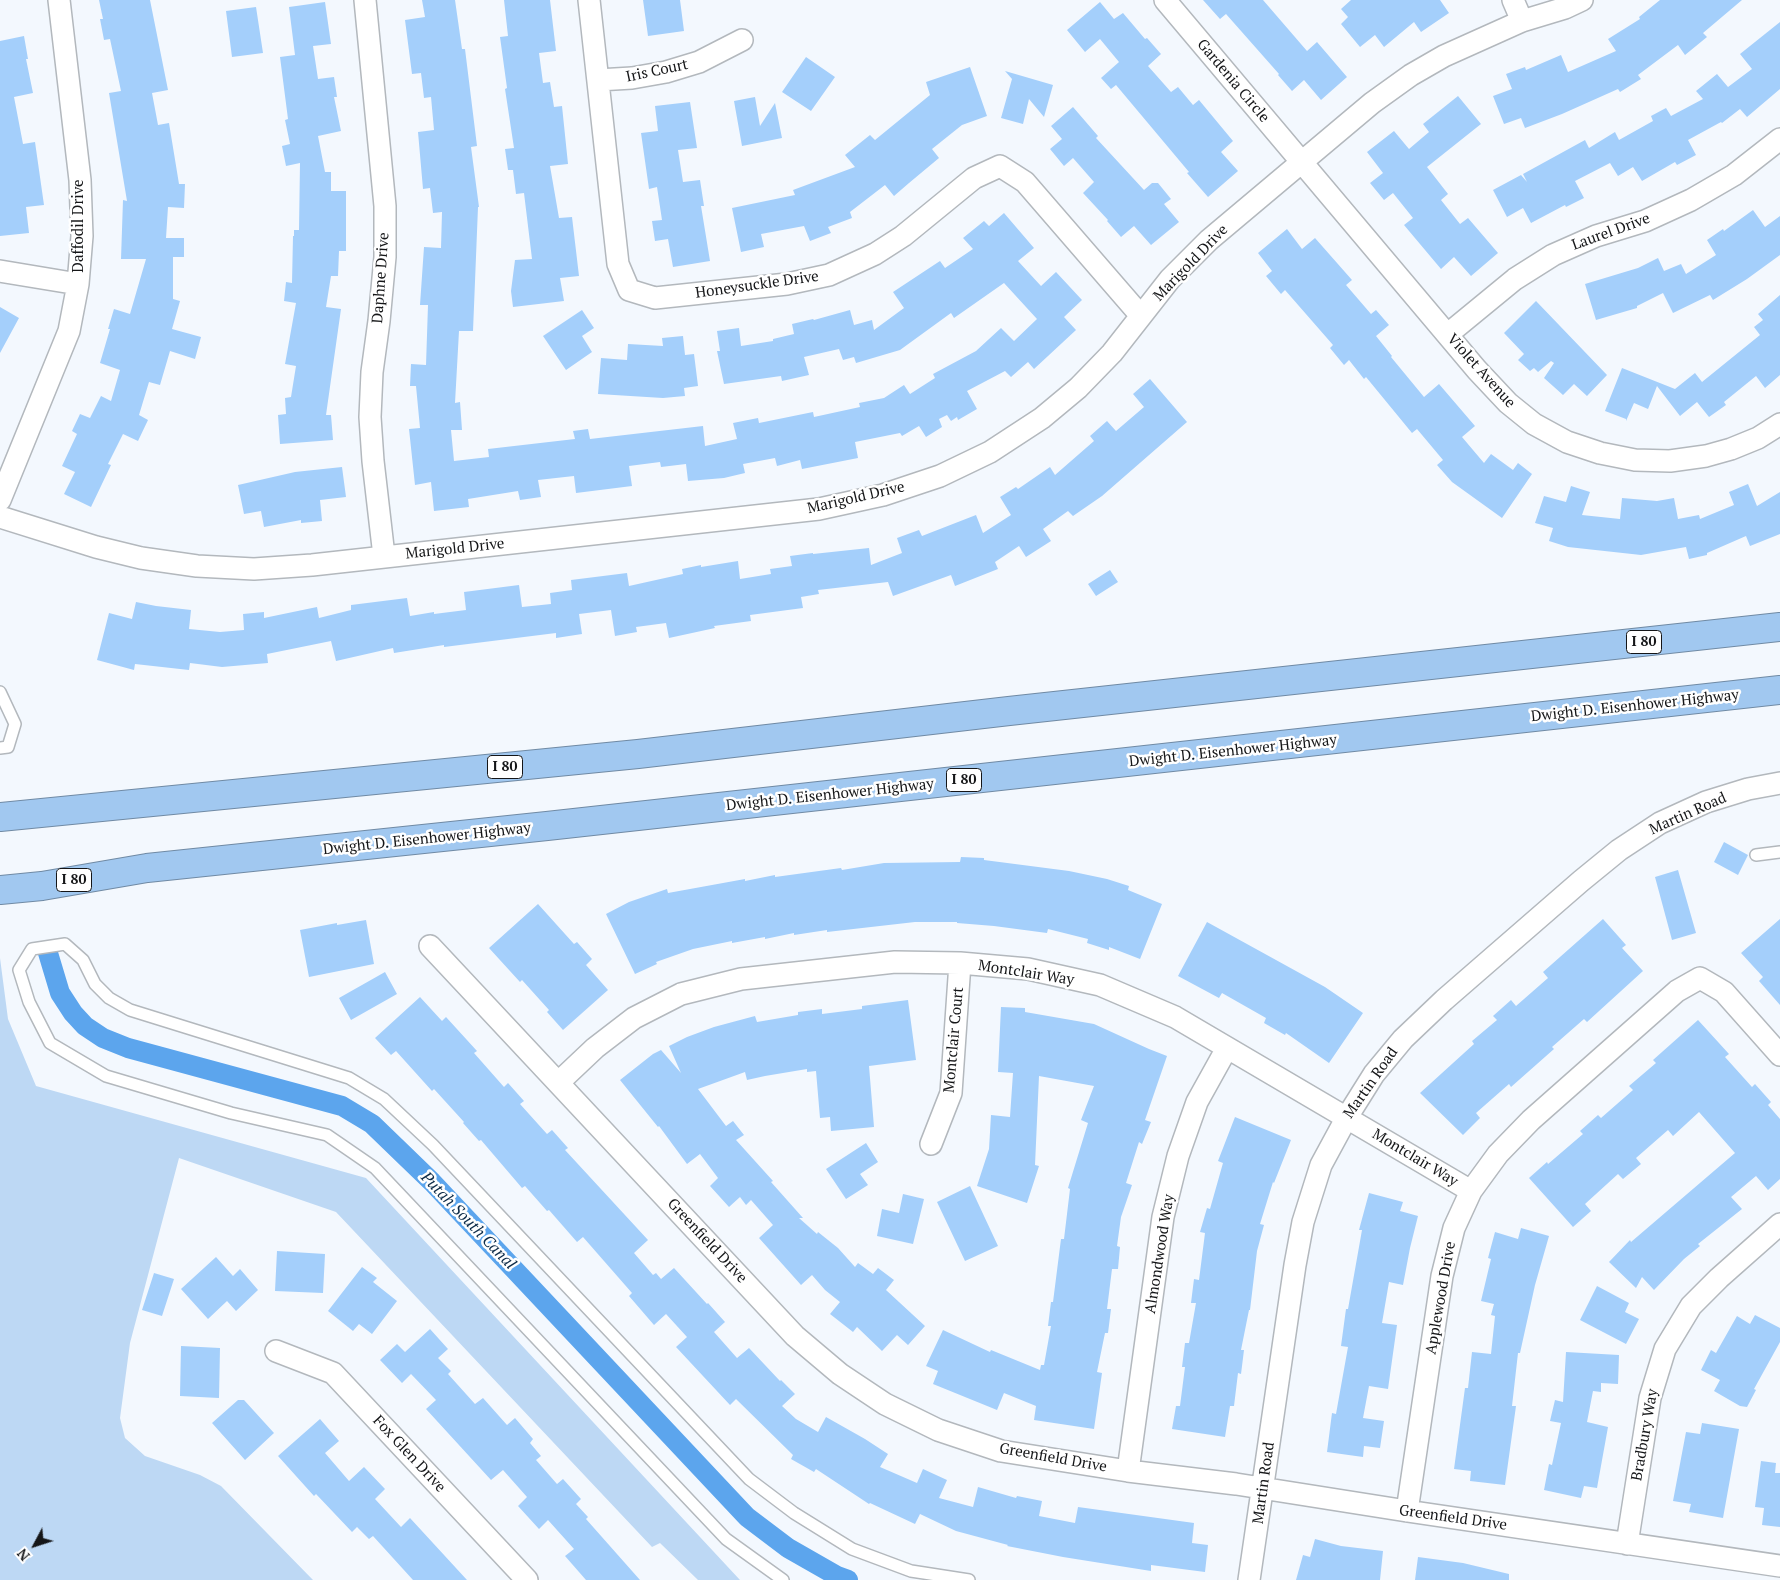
<!DOCTYPE html>
<style>
body{margin:0}
#map{position:relative;width:1780px;height:1580px;overflow:hidden;background:#f3f8fe;font-family:"PT Serif",serif}
canvas{display:block}
.north{position:absolute;left:10px;top:1520px;width:50px;height:50px;-webkit-text-stroke:4px #fff;paint-order:stroke;rotate:230deg;font-size:14px;font-weight:700;line-height:20px;text-align:center;color:#151618}
.north::after{content:'';display:block;margin:auto;width:18px;height:22px;background:#151618;clip-path:polygon(50% 0,100% 100%,50% 72%,0 100%)}
</style>
<div id="map">
<canvas width="1780" height="1580"></canvas>
<div class="north">N</div>
</div>
<script>
const g = document.querySelector('canvas').getContext('2d');
g.lineJoin = 'round';
function paint(path, color) { g.fillStyle = color; g.fill(path, 'evenodd'); }
const shape = rows => new Path2D(rows.map(r => 'M' + r).join(''));
function strokePath(path, color, width, dash) { g.strokeStyle = color; g.lineWidth = width; g.lineCap = dash ? 'butt' : 'round'; g.setLineDash(dash || []); g.stroke(path); }
function label(font, color, halo, rows, align = 'center') {
  g.font = font + ' "PT Serif",serif'; g.lineWidth = 5; g.setLineDash([]); g.textBaseline = 'middle'; g.strokeStyle = halo; g.fillStyle = color; for (const [text, x, y, turn = 0] of rows) {
    g.save(); g.translate(x, y); g.rotate((+turn || 0) * Math.PI / 180); g.textAlign = isNaN(turn) ? turn : align; if (halo) g.strokeText(text, 0, 0); g.fillText(text, 0, 0); g.restore();
  }
}
const green = shape([
 [0,958,8,1019,36,1086,366,1178,740,1580,698,1580,660,1543,652,1547,336,1212,179,1158,130,1343,120,1418,125,1438,145,1456,200,1475,221,1486,313,1580,0,1580]
]);
const canal = shape([
 [48,953,60,993,73,1013,85,1026,103,1038,128,1048,342,1106,372,1124,432,1182,747,1517,788,1548,837,1576,848,1580]
]);
const building = shape([
 [99,0,150,0,168,90,152,93,158,125,169,123,179,184,185,184,184,208,168,207,166,238,184,238,184,257,173,257,173,299,180,301,172,329,201,337,195,359,170,351,160,385,149,382,139,415,148,420,138,441,123,434,108,464,111,465,91,507,64,494,75,472,62,466,77,434,72,431,80,414,90,418,101,396,111,401,120,370,100,363,110,329,108,329,114,309,130,314,146,259,121,259,123,200,127,201,109,93,121,91,110,39,104,40,100,19,103,19],
 [422,0,455,0,462,49,465,49,477,146,471,147,479,207,478,207,473,331,459,331,455,403,460,402,462,430,451,430,454,461,489,457,488,449,575,439,573,431,588,429,590,439,703,426,705,446,737,439,733,423,758,418,759,423,813,412,814,417,860,407,859,403,884,398,904,385,910,394,935,378,933,374,976,351,1001,328,1014,341,1037,319,1004,283,954,318,951,313,900,350,856,363,854,357,843,360,839,349,804,357,809,375,782,381,781,376,724,384,717,351,720,351,717,331,739,328,741,346,773,341,773,339,794,334,792,324,813,319,814,320,850,310,854,325,872,320,874,330,904,308,893,292,940,261,945,268,973,249,963,238,984,221,989,226,1004,213,1034,248,1018,261,1041,286,1056,272,1082,300,1064,317,1076,330,1034,369,1028,362,1011,377,1005,371,967,391,977,409,958,420,957,417,951,421,947,415,939,419,942,427,926,437,919,426,902,436,900,433,855,442,858,458,802,469,800,460,777,466,775,458,743,464,745,473,724,478,688,481,686,464,661,467,660,462,629,466,632,486,576,493,574,476,538,480,541,497,520,500,518,491,468,499,469,507,434,511,431,482,415,485,409,429,420,428,416,386,410,386,411,364,426,365,428,305,420,305,424,247,441,248,442,212,433,213,430,188,423,189,418,132,434,130,431,97,424,98,421,73,412,74,405,20,425,17],
 [504,0,550,0,556,51,539,53,543,83,550,82,554,107,562,106,568,164,550,166,559,218,572,217,579,276,560,278,564,301,513,307,511,291,515,260,532,259,524,193,516,194,513,170,508,170,505,149,514,148,505,89,507,88,500,37,508,36],
 [643,0,680,0,684,31,648,36],
 [1203,0,1263,0,1307,51,1317,42,1347,77,1321,100,1304,80,1292,91,1278,75,1279,74,1226,14,1220,19],
 [1351,0,1440,0,1449,13,1421,32,1414,22,1384,47,1375,35,1360,47,1341,24,1348,17,1341,9],
 [1660,0,1742,0,1703,33,1707,37,1685,55,1678,45,1638,75,1641,79,1620,92,1618,89,1562,114,1525,128,1521,118,1504,124,1493,96,1512,89,1506,74,1525,67,1526,70,1561,55,1568,72,1616,51,1608,39,1640,19,1639,17],
 [325,2,331,44,313,46,318,79,334,77,337,97,334,97,341,131,318,136,325,172,331,172,331,191,346,191,346,251,339,251,338,276,331,276,326,307,341,309,326,415,331,415,333,440,280,444,278,415,286,414,285,398,291,397,296,366,285,364,296,303,284,301,286,282,292,283,293,236,294,236,294,230,299,230,300,163,286,166,282,146,290,144,285,120,288,119,280,57,295,55,289,7],
 [1100,2,1114,19,1123,13,1145,39,1147,38,1161,54,1148,66,1171,92,1178,87,1193,105,1199,100,1233,141,1221,152,1238,171,1208,197,1187,173,1189,172,1116,85,1111,89,1101,78,1119,62,1100,39,1085,52,1067,30],
 [256,7,263,53,232,57,226,11],
 [1780,22,1780,89,1747,117,1740,109,1722,123,1721,122,1688,140,1696,155,1677,165,1675,162,1642,181,1633,167,1618,176,1610,163,1575,181,1584,198,1566,207,1565,205,1531,223,1523,208,1507,217,1493,190,1521,175,1527,182,1523,174,1585,140,1589,148,1615,132,1619,140,1653,121,1651,116,1666,108,1671,116,1703,99,1696,91,1717,74,1728,87,1752,69,1740,54],
 [24,36,28,59,26,59,33,93,14,97,23,144,35,142,44,205,26,207,29,233,0,236,0,41],
 [806,57,835,77,811,111,782,92],
 [970,67,987,116,962,125,932,149,939,158,909,183,894,196,885,185,850,212,852,218,828,227,831,233,810,241,804,226,761,234,764,247,741,252,732,208,795,195,793,190,855,167,845,155,870,135,875,140,930,95,926,82],
 [1005,71,1053,85,1044,117,1029,99,1023,124,1001,118,1012,79],
 [1458,96,1481,124,1427,167,1448,194,1441,200,1460,224,1468,218,1498,253,1471,276,1454,257,1441,269,1404,225,1413,218,1393,193,1384,200,1370,183,1383,173,1367,152,1394,131,1409,149,1429,132,1423,124],
 [755,97,760,126,775,103,782,138,742,146,734,101],
 [690,102,697,148,678,150,683,182,700,180,704,206,701,206,710,261,673,267,668,239,655,241,652,221,662,220,657,187,649,189,641,133,658,131,655,106],
 [1073,107,1098,136,1096,138,1144,190,1152,183,1158,183,1171,199,1164,204,1179,222,1151,245,1134,226,1121,237,1107,221,1108,220,1083,193,1094,182,1073,158,1064,166,1050,149,1062,139,1051,126],
 [1753,210,1765,227,1780,216,1780,255,1747,279,1713,300,1710,295,1673,313,1663,293,1637,306,1637,308,1596,320,1585,284,1638,268,1658,258,1664,271,1681,264,1686,274,1716,255,1707,240,1723,229,1724,231],
 [1287,229,1302,249,1315,238,1352,280,1346,285,1371,314,1376,310,1389,325,1376,336,1392,356,1391,357,1424,397,1439,384,1475,426,1462,437,1484,463,1491,454,1513,470,1518,463,1532,474,1502,518,1452,482,1437,465,1443,460,1417,429,1412,433,1366,377,1364,379,1349,360,1344,365,1330,348,1333,345,1285,290,1281,294,1266,276,1272,271,1258,253],
 [1780,295,1780,375,1765,388,1756,376,1724,402,1726,405,1709,417,1697,402,1680,416,1657,386,1648,409,1634,403,1626,421,1626,419,1605,411,1622,368,1675,389,1695,373,1702,382,1760,335,1754,327,1763,320,1758,314],
 [1536,301,1607,375,1587,396,1574,384,1563,395,1544,378,1554,363,1551,361,1538,372,1534,368,1530,371,1518,360,1524,354,1504,333],
 [0,307,19,318,0,353],
 [582,310,594,328,582,336,592,352,566,370,543,336],
 [683,336,685,355,694,354,698,386,684,388,685,396,663,398,598,394,601,358,627,360,628,344,663,346,662,338],
 [1150,379,1187,422,1102,496,1073,516,1068,511,1043,529,1051,541,1026,557,1019,546,995,562,998,569,955,586,951,575,893,596,888,582,818,590,819,594,801,597,803,608,750,615,751,621,714,626,715,628,669,638,666,623,636,627,637,632,615,636,611,610,579,614,582,634,556,638,556,633,444,647,444,645,394,653,393,648,336,661,331,641,267,654,268,663,222,667,190,663,189,670,135,664,134,670,97,660,109,613,132,619,136,602,156,606,191,610,189,629,220,632,244,630,243,614,264,612,264,618,317,607,319,618,351,610,351,605,407,598,410,616,434,612,434,614,466,610,464,592,519,585,522,607,551,604,550,593,572,590,571,580,627,573,629,586,683,574,682,569,701,565,701,567,738,561,740,579,771,574,770,569,792,566,790,556,813,553,813,554,869,548,871,565,902,553,897,538,919,530,922,536,976,515,983,533,1011,515,1000,497,1016,487,1018,489,1050,467,1055,475,1094,441,1090,436,1107,421,1116,431,1144,407,1133,394],
 [342,467,346,497,320,500,322,521,301,523,301,520,264,527,261,511,244,514,238,485,295,472],
 [1748,484,1757,506,1780,492,1780,534,1750,546,1746,536,1707,553,1707,555,1689,559,1686,547,1641,555,1568,547,1549,541,1553,528,1535,523,1544,496,1566,502,1571,486,1590,492,1582,515,1620,519,1622,498,1657,501,1674,498,1678,519,1699,515,1700,519,1734,505,1729,492],
 [1110,570,1118,582,1096,596,1088,584],
 [1724,842,1748,855,1738,875,1714,862],
 [961,857,984,858,984,860,1069,871,1107,879,1129,886,1128,890,1162,904,1140,959,1109,947,1109,950,1087,943,1088,939,1048,929,1047,933,994,926,957,923,957,922,915,922,827,932,827,930,794,935,794,933,765,939,765,937,732,943,732,941,693,949,656,962,657,964,635,974,606,914,629,902,667,889,668,893,745,879,745,881,775,875,775,877,841,868,842,870,884,863,960,862],
 [1678,870,1696,933,1672,940,1655,877],
 [538,904,574,944,577,942,592,959,586,965,608,990,563,1030,547,1012,549,1010,522,980,520,982,489,948],
 [1603,919,1626,945,1622,948,1643,971,1587,1022,1584,1019,1552,1047,1554,1049,1511,1087,1509,1084,1476,1113,1480,1118,1463,1135,1420,1093,1474,1044,1472,1041,1497,1020,1493,1016,1511,1000,1516,1006,1548,978,1543,972],
 [1780,919,1780,1005,1759,981,1763,977,1741,953],
 [366,920,374,964,309,977,300,930,337,923,337,925],
 [1207,922,1325,987,1363,1013,1329,1063,1286,1033,1285,1035,1264,1023,1266,1018,1222,993,1219,998,1178,976],
 [385,972,397,994,351,1020,339,998],
 [420,997,442,1021,446,1017,477,1051,474,1053,504,1087,508,1083,524,1101,520,1104,547,1134,552,1130,568,1148,565,1150,648,1240,634,1253,653,1275,656,1273,661,1279,674,1268,707,1304,708,1303,725,1322,714,1332,737,1358,749,1348,780,1381,781,1380,795,1394,782,1406,796,1419,818,1432,826,1417,865,1439,888,1454,880,1467,917,1483,923,1469,947,1480,939,1498,973,1507,978,1487,1016,1498,1017,1496,1042,1501,1039,1516,1075,1523,1078,1507,1194,1523,1192,1543,1208,1545,1205,1572,1151,1565,1151,1571,1063,1557,1007,1546,1008,1545,956,1531,920,1514,915,1524,870,1503,869,1504,816,1469,814,1472,791,1459,793,1455,736,1399,730,1405,676,1347,687,1337,666,1314,654,1325,629,1296,632,1293,583,1237,577,1242,549,1210,547,1211,525,1186,522,1188,481,1140,479,1141,463,1123,464,1122,434,1089,432,1091,396,1051,391,1055,375,1038],
 [908,1000,916,1060,869,1066,874,1127,831,1131,830,1117,820,1118,816,1071,807,1072,807,1069,765,1076,747,1080,745,1072,698,1089,726,1126,733,1121,744,1135,736,1140,773,1181,771,1182,803,1218,799,1218,817,1234,818,1232,838,1248,855,1267,858,1263,873,1274,878,1268,894,1280,886,1290,925,1326,908,1345,897,1335,882,1351,857,1327,853,1332,830,1314,840,1302,825,1290,812,1275,801,1285,759,1238,773,1225,751,1200,746,1205,740,1197,729,1207,710,1186,718,1178,700,1154,687,1164,659,1126,658,1127,620,1080,653,1054,661,1050,681,1073,669,1046,687,1037,714,1027,755,1016,757,1022,798,1015,798,1012,822,1009,822,1014,862,1009,862,1006],
 [1001,1007,1025,1008,1025,1012,1094,1024,1149,1049,1167,1056,1145,1120,1151,1122,1142,1144,1139,1142,1126,1183,1132,1185,1121,1217,1117,1246,1120,1247,1118,1269,1112,1269,1107,1309,1111,1309,1108,1333,1105,1333,1097,1372,1102,1373,1094,1429,1034,1420,1036,1406,1004,1393,997,1410,933,1384,938,1371,926,1366,943,1330,990,1352,991,1350,1040,1370,1041,1365,1044,1365,1051,1326,1048,1326,1051,1302,1053,1302,1061,1239,1064,1239,1070,1189,1068,1188,1088,1123,1081,1120,1094,1086,1039,1076,1035,1165,1039,1166,1027,1203,977,1186,989,1149,991,1115,1010,1117,1013,1073,998,1072],
 [1698,1020,1729,1054,1725,1057,1752,1087,1755,1084,1771,1102,1768,1105,1780,1119,1780,1179,1768,1190,1756,1176,1731,1197,1742,1209,1698,1244,1700,1246,1684,1259,1654,1290,1642,1277,1636,1288,1609,1262,1630,1240,1631,1242,1735,1153,1699,1112,1673,1136,1668,1130,1636,1158,1641,1164,1623,1179,1618,1174,1585,1204,1591,1211,1573,1227,1529,1178,1547,1162,1548,1164,1583,1134,1580,1131,1598,1115,1601,1118,1633,1090,1629,1086,1656,1063,1653,1060],
 [1235,1117,1291,1140,1274,1183,1273,1182,1260,1224,1264,1225,1257,1251,1250,1310,1249,1310,1241,1350,1244,1350,1241,1374,1238,1373,1234,1406,1230,1406,1225,1437,1172,1429,1176,1406,1180,1406,1185,1367,1182,1367,1185,1343,1189,1343,1196,1303,1191,1303,1194,1279,1199,1280,1205,1233,1200,1232,1207,1208,1210,1209,1223,1163,1218,1161],
 [866,1143,878,1162,860,1174,868,1185,846,1199,826,1169],
 [970,1186,998,1246,965,1261,937,1202],
 [1369,1193,1403,1202,1400,1211,1418,1216,1410,1248,1403,1285,1389,1282,1382,1323,1397,1325,1388,1389,1369,1386,1363,1418,1384,1421,1380,1448,1364,1446,1363,1457,1327,1452,1332,1413,1336,1414,1348,1347,1341,1346,1346,1309,1348,1309,1362,1230,1359,1230],
 [903,1194,924,1199,913,1244,877,1236,882,1209,899,1213],
 [1521,1228,1549,1236,1535,1285,1520,1353,1518,1353,1512,1406,1516,1406,1505,1485,1470,1481,1471,1471,1454,1469,1465,1388,1468,1388,1472,1352,1491,1354,1495,1316,1491,1315,1494,1304,1481,1301,1491,1259,1488,1258,1495,1232,1518,1239],
 [277,1251,325,1254,323,1293,275,1291],
 [216,1257,233,1276,240,1269,258,1290,236,1311,227,1301,208,1319,181,1289],
 [362,1267,377,1278,373,1282,397,1301,372,1334,359,1324,353,1331,328,1311],
 [154,1273,174,1279,162,1316,142,1310],
 [1597,1286,1629,1303,1625,1312,1639,1319,1626,1344,1580,1320],
 [1755,1315,1780,1328,1780,1342,1754,1389,1756,1390,1747,1407,1740,1406,1714,1391,1720,1380,1701,1370,1711,1350,1716,1353,1737,1316,1750,1324],
 [430,1329,448,1349,438,1358,451,1371,448,1374,475,1404,483,1398,507,1425,515,1418,533,1439,530,1443,541,1456,536,1460,557,1484,563,1479,581,1499,576,1504,588,1517,586,1519,640,1580,586,1580,565,1556,574,1549,548,1520,539,1529,518,1506,527,1497,503,1470,491,1480,426,1409,436,1400,411,1374,402,1383,380,1360,397,1344,405,1352],
 [181,1346,220,1348,219,1398,180,1396],
 [1566,1352,1619,1355,1618,1384,1601,1383,1601,1392,1593,1391,1587,1422,1608,1427,1597,1488,1584,1486,1581,1498,1544,1490,1549,1464,1552,1465,1561,1423,1550,1421,1555,1400,1563,1402],
 [238,1400,244,1400,274,1433,245,1460,212,1423],
 [320,1419,339,1441,325,1453,349,1481,364,1467,385,1489,375,1499,401,1527,410,1518,467,1580,413,1580,373,1536,369,1539,357,1527,352,1532,316,1494,314,1496,278,1456],
 [1702,1423,1739,1429,1723,1518,1689,1512,1691,1504,1673,1501,1686,1432,1700,1434],
 [1761,1461,1776,1463,1775,1473,1780,1473,1780,1527,1762,1525,1764,1508,1755,1507],
 [1315,1539,1341,1546,1383,1551,1380,1580,1296,1580,1303,1555,1310,1557],
 [1418,1557,1463,1563,1509,1574,1509,1580,1415,1580]
]);
const service = shape([
 [0,692,15,724,8,747,0,748],
 [1756,855,1780,852],
 [783,1580,726,1539,375,1168,327,1135,231,1113,106,1076,50,1043,29,1002,19,970,32,949,65,944,83,960,95,984,109,998,130,1010,349,1078,384,1099,433,1145,749,1479,794,1513,852,1549,911,1571,969,1580]
]);
const minor = shape([
 [365,0,385,206,385,257,379,321,372,372,370,417,373,461,384,556],
 [589,0,618,264,629,290,655,298,787,284,829,275,875,254,903,236,974,178,1000,166,1025,182,1141,316],
 [1165,0,1477,370,1508,403,1534,424,1567,442,1600,453,1635,460,1670,461,1706,456,1731,449,1758,438,1780,424],
 [1513,0,1522,21],
 [598,80,632,78,666,72,699,62,742,40],
 [0,271,78,284],
 [1448,334,1515,279,1553,255,1596,236,1645,221,1691,200,1734,175,1780,139],
 [0,500,69,331,78,284,82,236,80,180,59,0],
 [0,517,96,547,141,558,197,566,254,569,312,565,819,509,883,495,940,476,990,452,1042,418,1078,388,1112,353,1170,279,1209,240,1372,103,1411,75,1444,56,1522,21,1565,8,1582,0],
 [430,946,795,1336,840,1374,885,1404,938,1430,1001,1451,1128,1471,1236,1484,1407,1511,1780,1566],
 [559,1082,595,1048,634,1018,681,994,741,979,895,962,960,963,1028,969,1100,985,1175,1017,1471,1191],
 [931,1144,951,1093,960,963],
 [276,1351,333,1373,527,1580],
 [1128,1471,1163,1217,1178,1156,1197,1102,1227,1048],
 [1407,1511,1442,1276,1454,1228,1471,1191,1498,1154,1531,1120,1677,991,1700,978,1724,992,1780,1055],
 [1627,1544,1650,1398,1665,1349,1691,1306,1719,1278,1780,1224],
 [1249,1580,1295,1265,1303,1222,1321,1165,1347,1117,1374,1074,1403,1039,1444,1000,1581,881,1619,850,1660,823,1706,802,1748,789,1780,783]
]);
const motorway = shape([
 [0,817,638,754,1009,711,1780,627],
 [0,890,42,886,147,868,547,826,1780,690]
]);
const shields = [
 [1644,642,35],
 [505,767,35],
 [964,780,35],
 [74,880,35]
];
const shieldNames = [
 ["I 80",1644,642],
 ["I 80",505,767],
 ["I 80",964,780],
 ["I 80",74,880]
];
const streetNames = [
 ["Iris Court",657,71,-12],
 ["Gardenia Circle",1233,81,50],
 ["Daffodil Drive",79,226,-90],
 ["Laurel Drive",1611,232,-20],
 ["Marigold Drive",1191,263,-46],
 ["Daphne Drive",381,278,-86],
 ["Honeysuckle Drive",757,285,-8],
 ["Violet Avenue",1481,371,48],
 ["Marigold Drive",856,498,-13],
 ["Marigold Drive",455,549,-6],
 ["Dwight D. Eisenhower Highway",1635,706,-6],
 ["Dwight D. Eisenhower Highway",1233,751,-6],
 ["Dwight D. Eisenhower Highway",830,795,-6],
 ["Martin Road",1688,814,-24],
 ["Dwight D. Eisenhower Highway",427,839,-6],
 ["Montclair Way",1026,973,9],
 ["Montclair Court",954,1040,-85],
 ["Martin Road",1371,1083,-55],
 ["Montclair Way",1415,1158,31],
 ["Greenfield Drive",707,1241,47],
 ["Almondwood Way",1160,1254,-81],
 ["Applewood Drive",1441,1298,-80],
 ["Bradbury Way",1645,1435,-80],
 ["Fox Glen Drive",409,1454,47],
 ["Greenfield Drive",1053,1458,10],
 ["Martin Road",1264,1483,-82],
 ["Greenfield Drive",1453,1518,8]
];
const waterNames = [
 ["Putah South Canal",468,1221,46]
];
paint(green, '#bdd8f4');
strokePath(canal, '#5ca5ed', 20);
paint(building, '#a4cffb');
strokePath(service, '#b3b8bd', 14);
strokePath(minor, '#b3b8bd', 24);
strokePath(motorway, '#708aa4', 30);
strokePath(service, '#fff', 11);
strokePath(minor, '#fff', 21);
strokePath(motorway, '#a1c8f0', 28);
for (const [x, y, w] of shields) { const box = new Path2D(); box.roundRect(x - w / 2, y - 11.5, w, 23, 4); g.fillStyle = '#fff'; g.fill(box); strokePath(box, '#151618', 1); }
label('bold 14px', '#151618', null, shieldNames);
label('15px', '#151618', '#fff', streetNames);
label('italic 16px', '#0e2c49', '#fff', waterNames);
</script>
